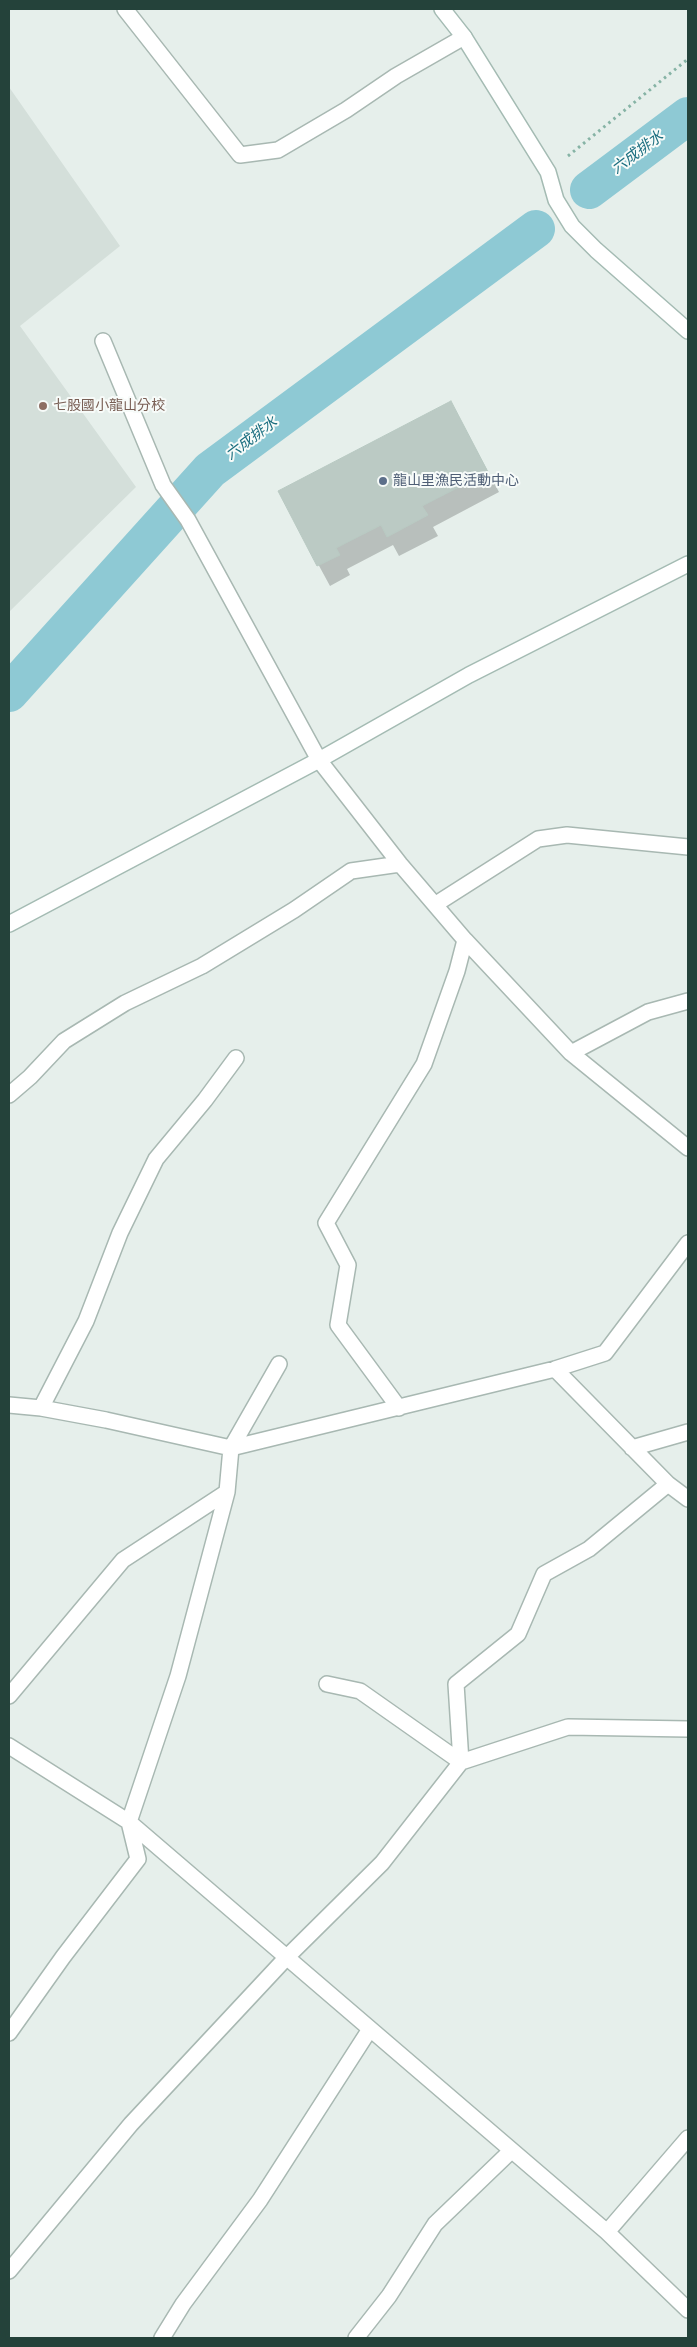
<!DOCTYPE html>
<meta charset="utf-8">
<style>
body{margin:0}
#map{position:relative;width:697px;height:2347px;overflow:hidden;background:#e6efeb;font-family:Poppins,sans-serif}
canvas{display:block}
.frame{position:absolute;inset:0;border:10px solid #24423a;pointer-events:none}
</style>
<div id="map">
<canvas width="697" height="2347"></canvas>
<div class="frame"></div>
</div>
<script>
const g = document.querySelector('canvas').getContext('2d');
g.lineJoin = 'round';
function paint(path, color) { g.fillStyle = color; g.fill(path, 'evenodd'); }
const shape = rows => new Path2D(rows.map(r => 'M' + r).join(''));
function strokePath(path, color, width, dash) { g.strokeStyle = color; g.lineWidth = width; g.lineCap = dash ? 'butt' : 'round'; g.setLineDash(dash || []); g.stroke(path); }
function label(font, color, halo, rows, align = 'center') {
  g.font = font + ' Poppins,"Noto Sans TC",sans-serif'; g.lineWidth = 4; g.setLineDash([]); g.textBaseline = 'middle'; g.strokeStyle = halo; g.fillStyle = color; for (const [text, x, y, turn = 0] of rows) {
    g.save(); g.translate(x, y); g.rotate((+turn || 0) * Math.PI / 180); g.textAlign = isNaN(turn) ? turn : align; if (halo) g.strokeText(text, 0, 0); g.fillText(text, 0, 0); g.restore();
  }
}
const built = shape([
 [9,87,120,246,20,326,136,487,9,612]
]);
const shadow = shape([
 [451,403,499,492,433,527,438,536,399,556,393,545,347,569,350,575,330,586,279,492]
]);
const canal = shape([
 [589,190,688,116],
 [9,693,210,470,536,229]
]);
const building = shape([
 [451,401,488,472,422,506,428,515,387,537,381,525,336,548,340,555,317,566,278,491,451,401]
]);
const path = shape([
 [568,156,688,59]
]);
const lane = shape([
 [125,9,240,155,278,150,346,110,396,76,464,37],
 [103,341,163,485,188,520,319,760,400,864,465,940,571,1053,688,1148],
 [436,904,538,839,567,835,688,847],
 [571,1053,648,1012,688,1001],
 [9,1095,30,1077,64,1041,125,1003,202,966,294,910,351,871,400,864],
 [555,1369,668,1484,688,1499],
 [9,1405,41,1408,106,1420,231,1448,555,1369,605,1353,688,1243],
 [41,1408,86,1321,120,1233,156,1159,205,1100,236,1058],
 [399,1408,338,1325,348,1265,326,1223,424,1064,457,971,465,940],
 [632,1448,688,1432],
 [327,1684,360,1691,461,1762,456,1684,518,1634,544,1574,589,1549,668,1484],
 [9,1696,123,1560,227,1492],
 [9,1746,129,1822,607,2232,688,2310],
 [9,2033,63,1957,138,1859,129,1822,178,1676,227,1492,231,1448,279,1364],
 [607,2232,688,2138],
 [9,2271,131,2124,287,1957,382,1863,461,1762,568,1727,688,1729],
 [162,2338,183,2304,260,2200,370,2029],
 [356,2338,389,2296,435,2224,511,2151]
]);
const secondary = shape([
 [442,9,464,37,548,172,556,200,572,226,596,250,688,331],
 [9,924,319,760,469,675,688,564]
]);
const markers = [
 [43,406,5,"#8d6e63"],
 [383,481,5,"#5c6f8a"]
];
const educationNames = [
 ["七股國小龍山分校",53,406]
];
const serviceNames = [
 ["龍山里漁民活動中心",393,481]
];
const waterNames = [
 ["六成排水",638,153,-37],
 ["六成排水",252,439,-37]
];
paint(built, '#d4dfda');
paint(shadow, '#0003');
strokePath(canal, '#8ec9d4', 38);
paint(building, '#bbcac4');
strokePath(building, '#b8c9c2', 1);
strokePath(lane, '#a8b8b2', 18);
strokePath(secondary, '#a4bbb3', 18);
strokePath(path, '#86b3a5', 3, [2.5, 4]);
strokePath(lane, '#fff', 15);
strokePath(secondary, '#fff', 15);
for (const [x, y, r, color] of markers) { const dot = new Path2D(); dot.arc(x, y, r, 0, 2 * Math.PI); g.fillStyle = color; g.fill(dot); strokePath(dot, '#f7fbf9', 2); }
label('14px', '#785e54', '#f7fbf9', educationNames, 'left');
label('14px', '#4e5e75', '#f7fbf9', serviceNames, 'left');
label('italic 15px', '#1c6f80', '#f7fbf9', waterNames);
</script>
